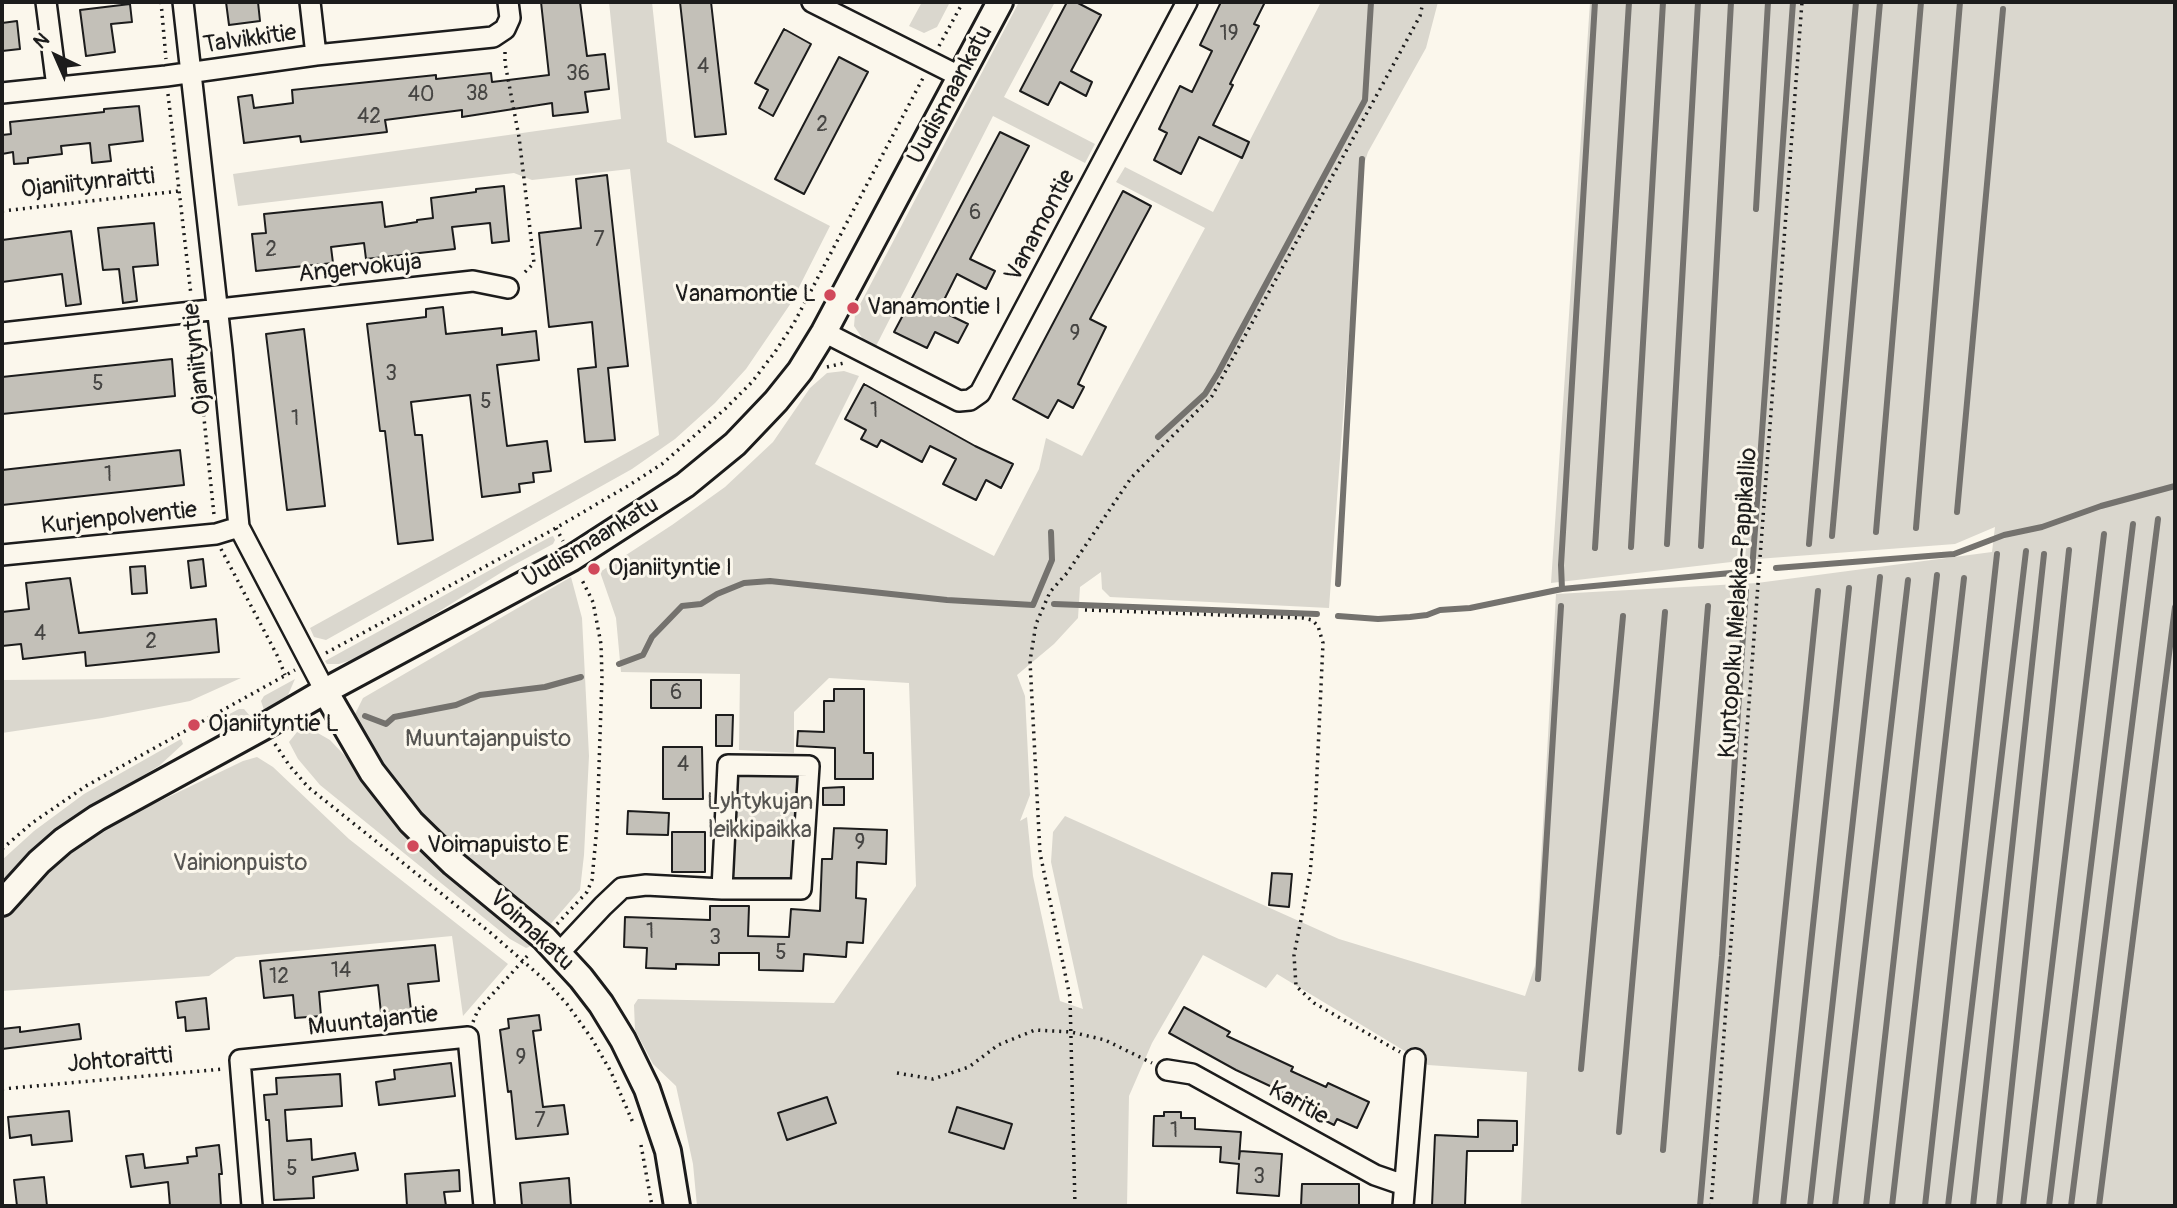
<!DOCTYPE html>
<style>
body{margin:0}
#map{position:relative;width:2177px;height:1208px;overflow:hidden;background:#fbf7ec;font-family:Pangolin,sans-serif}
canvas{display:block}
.frame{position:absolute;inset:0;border:4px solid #1c1c1c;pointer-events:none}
.north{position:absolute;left:21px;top:21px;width:70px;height:70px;-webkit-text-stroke:5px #fbf7ec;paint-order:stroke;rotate:316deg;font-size:19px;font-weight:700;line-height:28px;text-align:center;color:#1c1c1c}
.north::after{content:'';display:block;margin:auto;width:24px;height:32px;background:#1c1c1c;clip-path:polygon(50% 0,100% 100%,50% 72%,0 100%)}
</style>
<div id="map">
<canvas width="2177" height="1208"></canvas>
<div class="frame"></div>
<div class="north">N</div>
</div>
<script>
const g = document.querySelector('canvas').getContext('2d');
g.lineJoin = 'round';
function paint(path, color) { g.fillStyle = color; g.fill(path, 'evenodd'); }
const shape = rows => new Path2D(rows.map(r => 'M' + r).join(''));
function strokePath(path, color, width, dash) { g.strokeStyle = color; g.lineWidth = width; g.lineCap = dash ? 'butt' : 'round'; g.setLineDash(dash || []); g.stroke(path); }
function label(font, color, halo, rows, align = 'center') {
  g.font = font + ' Pangolin,sans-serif'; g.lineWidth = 6; g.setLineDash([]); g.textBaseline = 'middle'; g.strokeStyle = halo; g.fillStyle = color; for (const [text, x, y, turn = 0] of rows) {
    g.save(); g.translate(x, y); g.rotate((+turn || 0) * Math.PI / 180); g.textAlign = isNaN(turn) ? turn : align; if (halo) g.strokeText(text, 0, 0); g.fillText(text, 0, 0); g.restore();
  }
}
const green = shape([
 [609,2,652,2,667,142,830,226,791,303,746,369,715,403,675,439,632,469,326,640,314,637,310,628,659,435,630,169,532,180,514,173,238,206,233,174,621,119],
 [922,2,950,2,937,27,924,33,909,26],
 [1019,2,1055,2,1004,97,1095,144,1085,163,993,116,875,348,865,342,854,326,855,314],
 [1321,2,1438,2,1426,48,1368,152,1361,173,1329,608,1110,597,1102,589,1101,572,1080,587,1078,618,1054,644,1017,675,1025,696,1030,795,1020,821,1027,817,1033,876,1060,1001,1083,1009,1051,862,1053,832,1065,816,1339,939,1525,996,1535,966,1556,594,1757,583,1992,552,1995,527,1955,544,1757,559,1551,583,1590,2,2175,2,2175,1206,1521,1206,1527,1072,1428,1065,1277,974,1266,988,1203,955,1152,1043,1129,1096,1127,1206,697,1206,693,1164,676,1086,653,1064,635,1030,634,1005,638,999,834,1003,916,886,909,683,829,678,794,712,794,753,739,750,740,674,621,672,616,618,600,572,672,525,725,487,773,442,810,388,827,373,844,371,859,376,815,464,994,556,1039,469,1046,438,1082,456,1205,228,1116,182,1125,167,1213,212],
 [550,537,553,536,555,540,553,544,510,567,430,617,354,659,339,664,327,664,325,661],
 [571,577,582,618,589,756,584,855,580,890,548,927,449,845,410,804,380,766,362,735,355,714,363,698],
 [241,678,190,701,102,718,2,733,2,680],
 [295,679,288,695,264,710,261,701,264,696],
 [239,709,244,709,250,716,222,723,220,719],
 [309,728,330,740,346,757,377,801,408,838,427,857,528,940,531,944,529,947,526,948,510,939,320,785,298,759,289,742,297,732],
 [181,739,183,744,159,766,79,814,56,831,35,848,2,881,2,860,34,831,84,794],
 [257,757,273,767,349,839,508,964,463,1016,452,936,236,957,209,976,2,991,2,918,34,883,73,849,108,826,243,761],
 [736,774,797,775,795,881,735,880]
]);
const stream = shape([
 [1756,209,1768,2],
 [1158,437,1205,394,1218,373,1365,100,1371,2],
 [1957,512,2003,9],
 [1916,528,1960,2],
 [1876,532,1921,2],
 [1832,536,1880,2],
 [1667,544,1698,2],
 [1809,544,1856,2],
 [1701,546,1731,2],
 [1631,547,1663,2],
 [1595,548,1629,2],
 [1776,568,1954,554,2004,535,2042,527,2101,506,2175,486],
 [1338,584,1362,159],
 [1562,589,1561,565,1595,2],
 [1054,604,1317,614],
 [1338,616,1378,619,1410,617,1427,615,1440,610,1470,608,1562,589,1752,571,1793,2],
 [619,664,643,655,652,637,682,606,701,604,717,594,744,583,770,581,947,600,1033,605,1052,560,1051,532],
 [365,716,386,724,394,717,456,705,480,695,545,687,581,677],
 [1538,979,1561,606],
 [1581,1069,1623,616],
 [1619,1132,1665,612],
 [1663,1150,1708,606],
 [1700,1206,1722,956,1746,589],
 [1755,1206,1818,591],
 [1783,1206,1849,588],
 [1810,1206,1880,577],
 [1835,1206,1908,580],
 [1866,1206,1937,575],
 [1892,1206,1964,578],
 [1925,1206,1997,554],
 [1948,1206,2026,551],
 [1973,1206,2044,554],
 [1999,1206,2069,550],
 [2023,1206,2104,534],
 [2049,1206,2133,524],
 [2071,1206,2158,519],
 [2099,1206,2175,607]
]);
const building = shape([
 [226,2,258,2,260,21,229,25,226,2],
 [541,2,580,2,587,56,605,54,609,89,585,92,588,112,553,116,552,103,462,117,462,110,385,120,387,132,301,142,300,136,244,143,238,97,252,95,254,108,293,103,292,90,436,75,436,79,491,73,492,82,549,75,541,2],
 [680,2,711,2,726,134,695,137,680,2],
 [1067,2,1076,2,1101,15,1071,71,1092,82,1086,96,1060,82,1048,105,1020,91,1067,2],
 [1221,2,1265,2,1254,24,1259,26,1230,84,1233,85,1213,125,1249,142,1242,158,1199,137,1181,174,1154,160,1167,133,1159,129,1180,86,1192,92,1212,51,1200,45,1221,2],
 [130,4,132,22,111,24,115,52,86,56,80,10,130,4],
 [17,21,20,49,2,51,2,23,17,21],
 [784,29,811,44,773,116,759,108,768,90,755,83,784,29],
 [839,57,868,72,804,194,775,179,839,57],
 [139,106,143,141,109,145,111,161,92,163,90,143,61,146,62,154,28,158,28,163,14,164,13,152,2,154,2,135,11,134,10,122,104,112,104,109,139,106],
 [1000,132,1029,146,970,259,995,271,986,289,957,274,939,310,968,324,958,343,935,332,927,348,894,332,1000,132],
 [607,175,628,366,608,368,615,440,585,442,578,369,596,367,592,322,549,327,539,233,581,228,576,179,607,175],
 [504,186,509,241,492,243,490,223,452,227,455,249,366,259,364,243,331,247,333,263,256,271,252,234,266,233,264,214,382,202,385,227,417,222,417,220,433,218,431,198,476,192,476,189,504,186],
 [1123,191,1151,206,1090,319,1106,327,1078,384,1084,387,1073,408,1058,400,1048,418,1013,399,1123,191],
 [154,223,158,265,133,267,137,301,123,303,119,269,103,270,98,228,154,223],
 [71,231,81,304,66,306,62,274,2,282,2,240,71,231],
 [443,307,446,334,502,328,502,335,536,331,539,360,497,365,507,446,547,441,551,471,533,473,534,482,519,484,520,492,482,497,470,395,411,402,415,435,422,435,433,540,398,544,385,431,380,431,367,324,426,317,426,309,443,307],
 [304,329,325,506,287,510,266,334,304,329],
 [172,359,175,396,2,414,2,377,172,359],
 [864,384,975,446,1013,464,1001,488,986,480,976,500,943,484,956,459,930,446,922,462,881,440,877,447,861,439,866,430,845,419,864,384],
 [180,450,184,485,2,505,2,470,180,450],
 [203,559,206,586,191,588,188,561,203,559],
 [145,566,147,593,132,594,130,567,145,566],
 [70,578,79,633,216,619,219,652,86,666,85,652,23,659,21,644,2,646,2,612,29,609,26,583,70,578],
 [651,680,701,680,701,708,651,708,651,680],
 [834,689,864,689,864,753,873,753,873,779,835,779,835,748,797,746,798,731,824,732,824,701,834,701,834,689],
 [716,715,733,715,732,746,716,746,716,715],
 [663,747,702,747,703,799,663,799,663,747],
 [844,787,844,805,823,805,823,788,844,787],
 [628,811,669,813,668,835,627,834,628,811],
 [834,828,887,830,886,864,857,862,856,898,866,899,863,943,847,942,846,957,804,954,803,971,759,970,759,953,719,953,719,965,676,964,676,969,646,968,647,948,624,947,625,917,710,920,710,906,749,906,748,936,789,937,791,909,820,911,822,859,832,859,834,828],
 [672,832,705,832,705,872,672,872,672,832],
 [1272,873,1292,874,1289,907,1269,905,1272,873],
 [435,945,439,981,408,984,411,1010,381,1013,378,985,319,992,321,1016,295,1018,293,995,264,998,260,961,435,945],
 [206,998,209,1029,186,1031,185,1017,178,1018,176,1002,206,998],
 [1184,1007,1230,1032,1227,1036,1293,1067,1291,1071,1326,1087,1328,1083,1369,1102,1357,1128,1337,1119,1334,1125,1320,1118,1322,1113,1305,1105,1306,1103,1236,1070,1169,1033,1184,1007],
 [539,1015,541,1030,533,1031,543,1107,564,1105,568,1134,516,1139,511,1091,508,1092,500,1030,509,1028,508,1019,539,1015],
 [79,1024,81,1039,2,1049,2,1029,20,1027,20,1032,79,1024],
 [451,1063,455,1096,379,1105,376,1082,395,1079,394,1070,451,1063],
 [340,1074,342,1106,285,1110,287,1141,311,1139,312,1160,355,1153,358,1170,313,1177,314,1198,274,1200,269,1120,266,1120,264,1095,277,1094,276,1078,340,1074],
 [827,1097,836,1123,787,1140,778,1113,827,1097],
 [957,1107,1012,1124,1004,1149,949,1132,957,1107],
 [69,1111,72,1141,32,1145,31,1135,10,1138,8,1117,69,1111],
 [1164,1112,1181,1112,1181,1118,1195,1118,1195,1129,1241,1132,1239,1159,1240,1151,1282,1154,1279,1196,1237,1193,1239,1164,1220,1162,1221,1147,1153,1146,1154,1116,1164,1116,1164,1112],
 [1478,1120,1517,1121,1517,1145,1513,1145,1513,1151,1467,1151,1465,1206,1432,1206,1435,1135,1478,1137,1478,1120],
 [219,1145,222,1174,219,1174,221,1206,170,1206,168,1182,131,1187,126,1156,143,1154,145,1168,188,1163,187,1157,197,1156,196,1148,219,1145],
 [459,1170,460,1191,444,1192,446,1206,407,1206,405,1174,459,1170],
 [44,1177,47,1206,17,1206,14,1180,44,1177],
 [569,1178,571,1206,522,1206,520,1183,569,1178],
 [1302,1184,1359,1184,1359,1206,1301,1206,1302,1184]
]);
const path = shape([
 [161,2,166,59],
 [939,46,963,2],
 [505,52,505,63,519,137,534,263,522,275],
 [168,94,191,295],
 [2,211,179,191],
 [195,331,214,515],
 [827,367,844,363],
 [556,528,563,541],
 [221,549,278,657,285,675],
 [1085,610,1303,618,1312,620,1318,626,1323,643,1315,816,1310,874,1294,955,1296,986,1314,1003,1400,1052],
 [326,653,556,528,631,484,662,464,725,409,752,382,775,352,794,323,923,78],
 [275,744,289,765,308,787,492,934,547,982,567,1004,592,1039,611,1072,634,1125],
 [2,849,32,823,86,786,295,670],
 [557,924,587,892,592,880,597,826,602,677,601,644,593,602,581,578],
 [473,1022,478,1010,530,953],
 [897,1073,933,1079,969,1067,998,1045,1035,1030,1071,1032,1105,1040,1152,1063],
 [2,1089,223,1069],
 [641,1145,652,1206],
 [1075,1206,1070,997,1040,853,1030,661,1036,624,1050,592,1067,573,1131,478,1212,396,1420,16,1423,2],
 [1711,1206,1802,2]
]);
const minor = shape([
 [46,2,57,87],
 [183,2,222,350,239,527,325,691],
 [310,2,316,55],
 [812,2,961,77],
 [2,93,166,76,316,55,493,37,505,29,510,18,508,2],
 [824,332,959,401,970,400,980,393,1187,2],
 [2,333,473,281,508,288],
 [2,555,216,534,239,527],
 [559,953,603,906,622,888,646,885,722,889,801,889,809,766,728,765,722,889],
 [1167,1070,1192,1074,1375,1175,1404,1185],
 [252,1206,240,1060,468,1037,484,1206],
 [1403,1206,1415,1059]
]);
const tertiary = shape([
 [325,691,372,772,411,822,453,863,544,938,581,978,601,1004,623,1040,647,1089,668,1151,677,1206],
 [2,903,39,862,63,841,97,818,265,726,325,691,572,558,685,485,735,444,776,401,800,371,824,332,1000,2]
]);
const markers = [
 [830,295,7,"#d1495b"],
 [853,308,7,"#d1495b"],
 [594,569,7,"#d1495b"],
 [194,725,7,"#d1495b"],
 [413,846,7,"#d1495b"]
];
const numberNames = [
 ["19",1229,35],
 ["4",703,68],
 ["36",578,75],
 ["38",477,95],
 ["40",421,96],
 ["42",369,118],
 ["2",822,126],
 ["6",975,214],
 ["7",599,241],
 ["2",271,251],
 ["9",1075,335],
 ["3",391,375],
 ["5",98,385],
 ["5",486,403],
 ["1",874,412],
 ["1",295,420],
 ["1",108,476],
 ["4",40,635],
 ["2",151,643],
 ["6",676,694],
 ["4",683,766],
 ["9",860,844],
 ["1",650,933],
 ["3",715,939],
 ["5",781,954],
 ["14",341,972],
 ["12",279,978],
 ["9",521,1059],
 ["7",540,1122],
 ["1",1174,1132],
 ["5",292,1170],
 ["3",1259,1178]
];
const streetNames = [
 ["Talvikkitie",250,40,-8],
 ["Uudismaankatu",951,95,-62],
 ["Ojaniitynraitti",88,184,-6],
 ["Vanamontie",1041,226,-62],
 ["Angervokuja",360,269,-6],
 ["Ojaniityntie",198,359,-96],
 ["Kurjenpolventie",119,519,-6],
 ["Uudismaankatu",591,543,-31],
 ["Kuntopolku Mielakka-Pappikallio",1739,603,-86],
 ["Voimakatu",531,931,43],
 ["Muuntajantie",373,1022,-6],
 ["Johtoraitti",120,1061,-5],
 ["Karitie",1298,1104,29]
];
const poiNames = [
 ["Vanamontie L",816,295,"right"],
 ["Vanamontie I",867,308],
 ["Ojaniityntie I",608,569],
 ["Ojaniityntie L",208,725],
 ["Voimapuisto E",427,846]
];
const parkNames = [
 ["Muuntajanpuisto",488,740],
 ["Lyhtykujan",760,803],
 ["leikkipaikka",760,831],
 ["Vainionpuisto",240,864]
];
paint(green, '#dad7ce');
strokePath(stream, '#74726e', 6);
paint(building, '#c3c0b8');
strokePath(building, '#1c1c1c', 2);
strokePath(minor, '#1c1c1c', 24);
strokePath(tertiary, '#1c1c1c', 30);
strokePath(path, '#1c1c1c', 3.5, [2, 5]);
strokePath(minor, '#fbf7ec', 19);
strokePath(tertiary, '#fbf7ec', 24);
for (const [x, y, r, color] of markers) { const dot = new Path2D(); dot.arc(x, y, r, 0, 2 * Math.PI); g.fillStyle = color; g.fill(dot); strokePath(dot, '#fbf7ec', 2.5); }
label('21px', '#464543', null, numberNames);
label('24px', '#1c1c1c', '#fbf7ec', streetNames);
label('24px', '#1c1c1c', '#fbf7ec', poiNames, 'left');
label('24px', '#555451', '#fbf7ec', parkNames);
</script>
